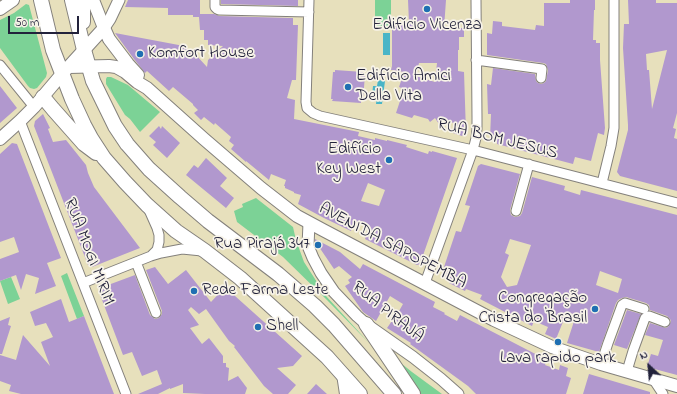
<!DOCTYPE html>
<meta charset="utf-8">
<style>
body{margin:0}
#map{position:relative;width:677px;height:394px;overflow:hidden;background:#e7e0bc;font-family:"Indie Flower",sans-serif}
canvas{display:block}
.north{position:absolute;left:629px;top:346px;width:40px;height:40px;-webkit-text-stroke:3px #f7f3e8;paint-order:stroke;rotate:334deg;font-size:11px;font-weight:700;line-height:16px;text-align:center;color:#22223b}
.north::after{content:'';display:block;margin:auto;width:14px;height:18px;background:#22223b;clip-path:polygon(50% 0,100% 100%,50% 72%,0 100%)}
.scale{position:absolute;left:8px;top:16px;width:71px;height:18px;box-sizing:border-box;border:2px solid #22223b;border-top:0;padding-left:5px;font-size:12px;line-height:14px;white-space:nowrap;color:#22223b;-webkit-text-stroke:3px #f7f3e8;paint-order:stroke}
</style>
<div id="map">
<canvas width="677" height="394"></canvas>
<div class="north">N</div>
<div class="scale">50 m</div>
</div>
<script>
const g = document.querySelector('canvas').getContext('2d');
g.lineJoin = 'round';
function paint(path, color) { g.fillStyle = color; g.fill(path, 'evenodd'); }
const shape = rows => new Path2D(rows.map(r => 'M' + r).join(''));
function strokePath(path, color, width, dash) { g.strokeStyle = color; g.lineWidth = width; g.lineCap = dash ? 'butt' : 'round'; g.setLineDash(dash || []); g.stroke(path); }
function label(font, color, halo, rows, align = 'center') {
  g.font = font + ' "Indie Flower",sans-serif'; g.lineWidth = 3.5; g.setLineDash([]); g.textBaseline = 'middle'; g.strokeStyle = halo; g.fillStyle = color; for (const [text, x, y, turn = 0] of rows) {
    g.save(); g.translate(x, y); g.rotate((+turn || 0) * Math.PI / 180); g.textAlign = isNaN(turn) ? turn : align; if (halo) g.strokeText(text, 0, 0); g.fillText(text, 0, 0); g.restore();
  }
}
const green = shape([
 [375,0,391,0,391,26,375,26],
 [26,4,29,5,47,73,46,77,37,88,34,89,30,88,28,86,0,48,0,20,14,13],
 [107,77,111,77,128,85,160,112,140,132,130,119,125,115,106,84,106,79],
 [256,198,293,227,296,240,304,262,326,296,370,344,327,300,283,257,237,222,234,211,243,207,242,204],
 [67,273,84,316,77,319,61,276],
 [11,277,20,299,8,304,0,281],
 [402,364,412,372,442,394,421,394]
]);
const water = shape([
 [383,33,390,33,390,55,383,55],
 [378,80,385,81,382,104,376,104,377,96,372,96,373,86,377,86]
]);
const building = shape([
 [128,0,200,0,200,14,214,14,219,16,293,18,293,25,298,25,296,80,292,80,287,98,295,100,294,119,359,132,358,136,375,140,375,138,387,141,387,140,407,145,406,147,428,154,429,151,432,152,432,151,457,158,420,264,417,265,365,239,370,226,354,221,351,231,324,218,298,204,301,195,294,193,294,192,285,188,285,186,284,186,286,180,271,174,269,180,246,161,246,162,231,149,234,145,229,141,231,137,215,123,214,125,204,117,201,120,194,113,198,110,193,105,193,104,173,87,169,91,147,71,145,73,134,59,115,33,184,46,194,57,196,55,207,67,208,60,223,46,208,45,208,40,204,40,204,30,200,30,199,17,193,17,193,15,168,15,168,8,125,7],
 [368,183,385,190,379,206,361,201],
 [221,0,298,0,298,6,221,4],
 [408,0,446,0,444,28,464,28,464,37,459,37,459,50,458,50,458,71,464,72,466,133,462,136,453,133,454,123,444,121,439,124,435,118,430,122,428,119,414,115,412,118,396,113,404,89,399,87,404,72,391,70,392,66,392,23,409,23],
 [419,63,437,63,435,82,416,76,418,67],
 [570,0,595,0,595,10,594,10,593,40,596,40,596,43,600,43,600,60,605,128,604,135,598,133,591,161,575,157,573,164,497,144,497,139,490,138,491,114,488,114,487,84,491,85,493,68,535,74,536,81,538,83,541,84,544,83,546,81,548,70,546,64,543,63,487,55,487,33,492,34,493,21,502,22,502,26,535,30,536,25,544,26,544,3,570,3],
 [628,0,656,0,656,3,677,3,677,113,673,128,676,129,674,138,677,139,677,191,620,176,617,172,628,130,628,125,623,48,624,24,629,24],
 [667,50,652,109,649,70,647,70,646,54],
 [335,70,363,72,363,74,365,74,363,101,361,101,361,103,332,101,333,99,331,99,333,72,335,72],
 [0,86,17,108,0,123],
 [43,114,50,128,48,129,53,142,66,140,86,165,88,173,94,187,140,248,92,267,88,265,34,126,35,121],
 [159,126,161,129,162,126,180,143,167,158,153,145,156,142,149,136],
 [12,143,17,144,61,258,47,263,56,286,35,294,39,278,26,274,21,290,16,275,0,281,0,259,19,252,14,237,0,242,0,154],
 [206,158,227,178,220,186,234,198,226,208,186,175,194,165,198,168],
 [481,164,520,174,510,210,511,215,515,217,520,216,522,213,532,177,565,186,564,190,580,195,581,190,677,215,677,375,647,367,651,354,658,356,663,340,645,335,650,323,666,328,669,326,671,321,670,319,667,316,650,310,649,305,646,303,626,297,622,298,618,300,616,303,599,352,567,343,576,315,567,312,556,339,545,334,548,327,534,321,532,326,480,299,482,295,466,289,465,291,449,283,450,281,441,276,456,231,461,232,470,206,465,205,478,166],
 [510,239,531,245,517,285,507,287,501,277,509,255,505,253],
 [600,271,622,279,618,293,596,285],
 [315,239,340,252,360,269,363,264,435,302,433,307,445,313,444,314,457,321,460,315,547,360,545,365,559,370,560,365,568,368,566,376,571,378,566,394,476,394,468,386,410,344,411,343,387,328,399,311,403,304,390,296,376,321,363,312,345,286,350,283,348,280,352,277,339,266,334,269,315,241],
 [155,267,168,284,186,270,211,302,225,287,302,356,293,366,277,368,296,385,288,394,273,394,264,386,234,347,235,346,229,341,206,309,199,314,191,307,188,310,199,325,190,328,202,344,209,338,223,356,223,363,226,363,226,367,229,368,228,381,238,376,247,388,245,394,205,394,183,393,183,384,170,389,170,388,158,394,138,394,162,384,157,370,142,376,132,352,123,355,99,292,100,288,135,275,150,315,155,319,159,318,162,314,162,311,146,270],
 [61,299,69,322,84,316,114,394,21,394,9,391,11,385,0,381,0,355,16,360,23,335,50,366,41,342,53,337,46,323,35,326,30,312],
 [627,310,641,314,627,349,614,345],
 [10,317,8,325,11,326,2,354,0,354,0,321],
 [589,374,650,392,650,394,583,394],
 [316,384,327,394,307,394]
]);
const minor = shape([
 [215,0,215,7,217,9,219,10,309,12],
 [309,0,306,102,307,108,313,113,320,116,473,150,677,203],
 [476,60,542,69,541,78],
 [0,65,34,107],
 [20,121,126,394],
 [602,183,611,146,614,128,614,0],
 [149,210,157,228,159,235,159,242,157,250,151,256],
 [516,211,529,164],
 [136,262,156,313],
 [83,283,151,256,161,253,182,249,202,251],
 [425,283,473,150,476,138,477,129,477,118,476,0],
 [601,364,608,343,622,305,625,303,644,309],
 [627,371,633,351,645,318,649,316,665,322],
 [653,379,663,394]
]);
const tertiary = shape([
 [104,28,110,19,119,0],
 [309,223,308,246,313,258,321,273,334,292,357,316,366,324,413,357,441,379,458,394]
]);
const secondary = shape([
 [93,0,104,28,109,39,128,64,138,75],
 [0,9,13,0],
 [69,67,109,66,116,67,125,72,137,82,147,88,204,139,261,188,297,216,323,230,494,320,552,347,601,364,677,386],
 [0,139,20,121,34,107,62,74,104,28],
 [343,374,346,394]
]);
const trunk = shape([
 [41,0,53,50,72,99,84,125,91,138,104,158,125,182,147,205,176,231,205,251,240,278,327,357,360,394],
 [72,0,84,50,93,81,115,126,127,144,149,169,180,197,208,221,278,274,315,306,334,325,394,394],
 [83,0,83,22],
 [43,97,53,109,84,144,96,153],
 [366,324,413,394]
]);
const markers = [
 [427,9,4,"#1f6fb2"],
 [140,54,4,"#1f6fb2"],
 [348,87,4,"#1f6fb2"],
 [389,160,4,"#1f6fb2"],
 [318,245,4,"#1f6fb2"],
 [194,291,4,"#1f6fb2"],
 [595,309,4,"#1f6fb2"],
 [258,327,4,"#1f6fb2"],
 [558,342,4,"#1f6fb2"]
];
const poiNames = [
 ["Edifício Vicenza",427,26,"center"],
 ["Komfort House",148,54],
 ["Edifício Amici",356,77],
 ["Della Vita",356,97],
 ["Edifício",381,150,"right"],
 ["Key West",381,170,"right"],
 ["Rua Pirajá 347",310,245,"right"],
 ["Rede Farma Leste",202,291],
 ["Congregação",587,299,"right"],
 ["Crista do Brasil",587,319,"right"],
 ["Shell",266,327],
 ["Lava rapido park",558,359,"center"]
];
const streetNames = [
 ["RUA BOM JESUS",497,140,14],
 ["AVENIDA SAPOPEMBA",392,247,28],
 ["RUA MOGI MIRIM",88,252,69],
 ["RUA PIRAJÁ",387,313,39]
];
paint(green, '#7cd296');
paint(water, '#4ab5c7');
paint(building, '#b198ce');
strokePath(minor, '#84817c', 11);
strokePath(tertiary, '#84817c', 13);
strokePath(secondary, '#84817c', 14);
strokePath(trunk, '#84817c', 16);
strokePath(minor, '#fff', 9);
strokePath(tertiary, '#fff', 11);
strokePath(secondary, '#fff', 12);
strokePath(trunk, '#fff', 14);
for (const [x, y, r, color] of markers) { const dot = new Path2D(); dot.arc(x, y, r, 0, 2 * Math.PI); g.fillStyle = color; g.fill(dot); strokePath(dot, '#f7f3e8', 1.5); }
label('17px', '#22223b', '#f7f3e8', poiNames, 'left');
label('17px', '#22223b', '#f7f3e8', streetNames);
</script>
